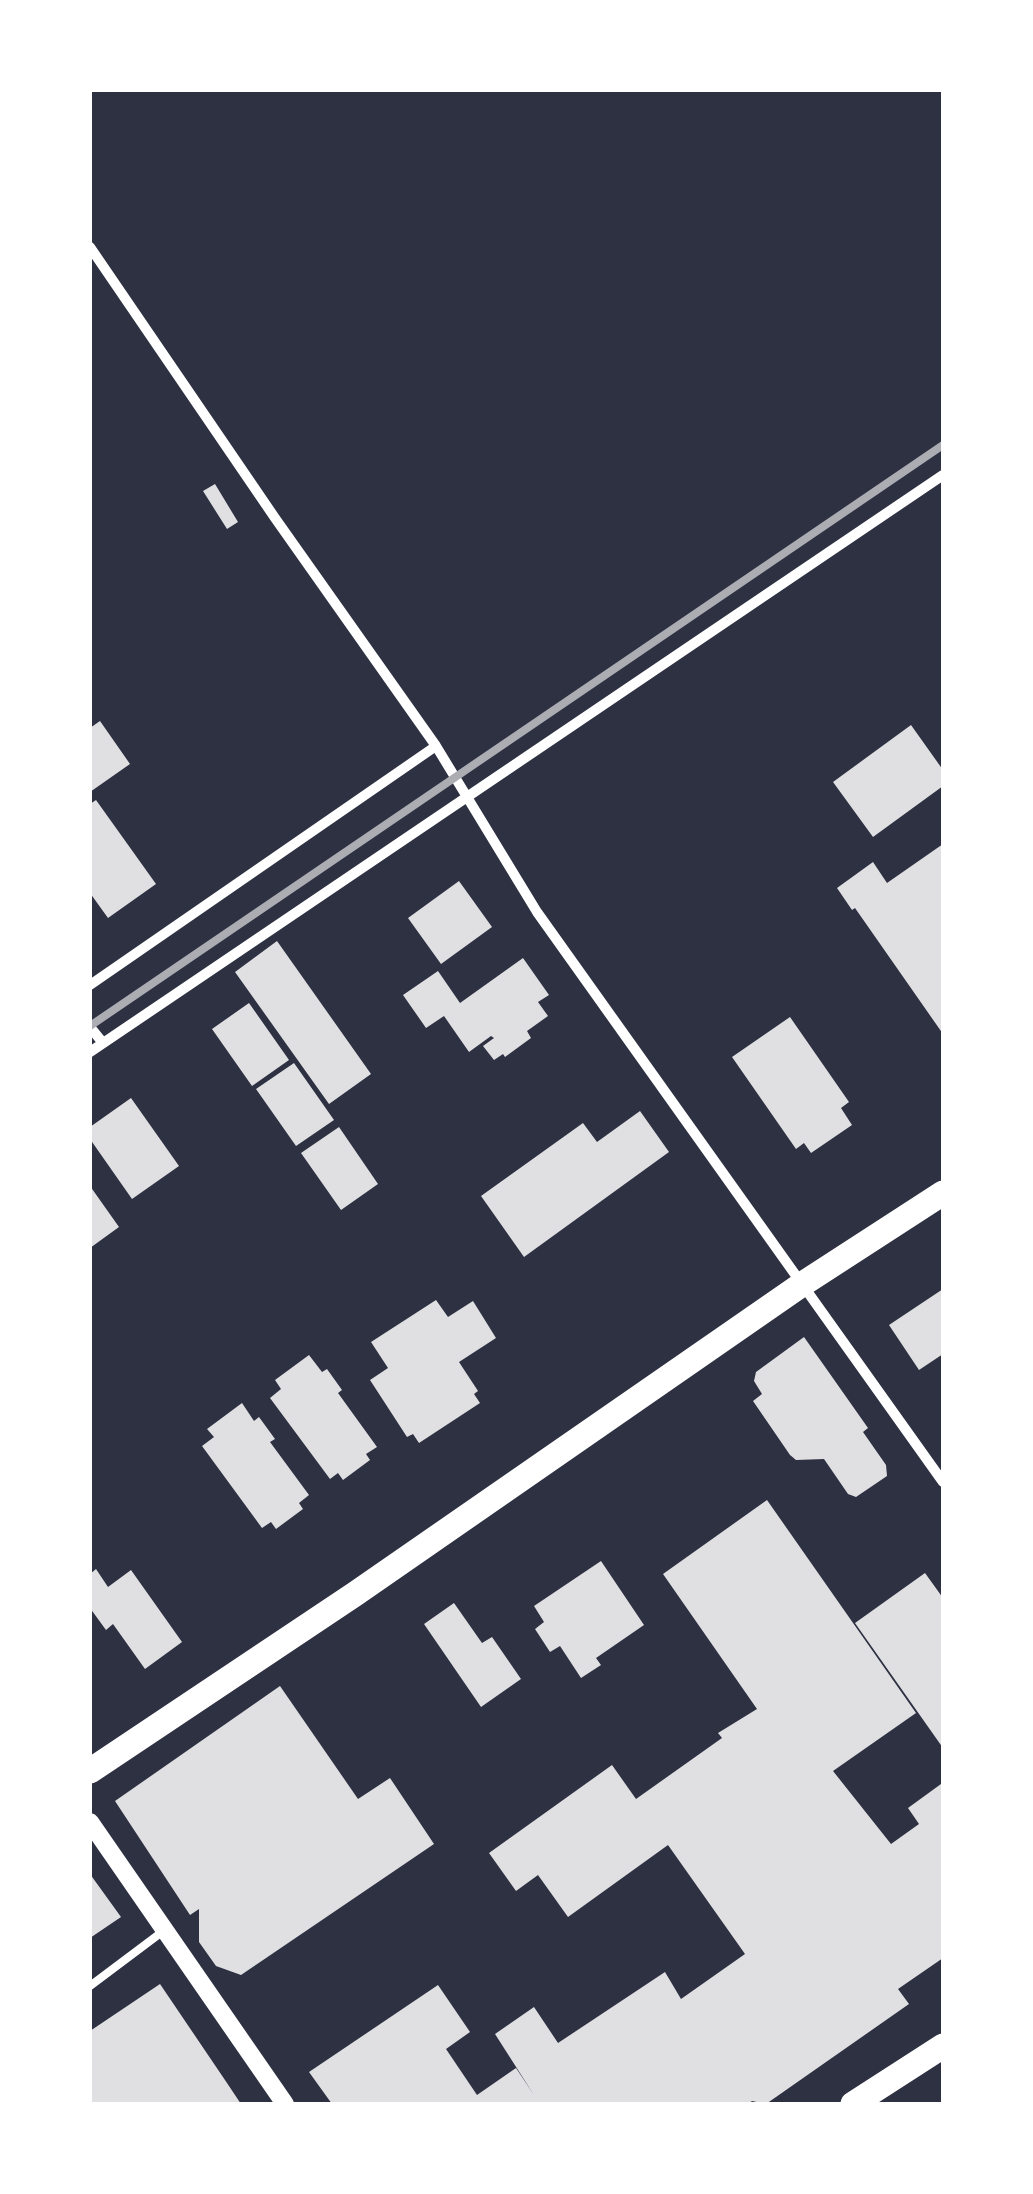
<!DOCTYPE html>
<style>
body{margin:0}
#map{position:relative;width:1033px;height:2194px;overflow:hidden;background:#2d3142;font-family:"Asap Condensed",sans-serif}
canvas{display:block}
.frame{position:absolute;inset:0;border:92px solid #fff;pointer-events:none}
</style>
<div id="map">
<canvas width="1033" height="2194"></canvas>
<div class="frame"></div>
</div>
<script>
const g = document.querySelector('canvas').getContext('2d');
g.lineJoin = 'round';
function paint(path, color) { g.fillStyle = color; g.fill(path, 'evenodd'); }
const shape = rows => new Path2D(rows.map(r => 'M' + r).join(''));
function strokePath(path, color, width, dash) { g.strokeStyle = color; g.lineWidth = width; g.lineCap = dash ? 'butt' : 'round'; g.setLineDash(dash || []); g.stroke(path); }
const building = shape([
 [215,484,238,522,227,529,203,491],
 [100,721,130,764,90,792,90,728],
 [911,725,943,770,943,786,873,837,833,782],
 [96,800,156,884,108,918,90,893,90,804],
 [943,844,943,1034,855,908,852,910,837,888,873,862,887,883],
 [459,881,492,927,441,964,408,918],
 [277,941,371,1074,329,1104,235,972],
 [523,958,549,995,538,1002,548,1016,527,1031,531,1038,505,1057,503,1054,494,1060,483,1046,494,1038,491,1036,469,1052,444,1016,426,1028,403,995,438,971,460,1003],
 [249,1003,289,1060,252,1086,212,1029],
 [790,1017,849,1102,841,1108,852,1125,811,1153,804,1143,796,1149,732,1057],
 [294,1063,334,1120,296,1146,256,1089],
 [131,1098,179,1166,132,1199,90,1139,90,1127],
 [640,1111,669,1152,524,1257,481,1196,583,1123,597,1142],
 [339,1127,378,1184,341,1210,301,1153],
 [90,1186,119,1227,90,1248],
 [943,1289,943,1354,919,1370,889,1325],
 [436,1300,448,1317,473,1301,496,1338,459,1362,478,1391,474,1394,480,1403,419,1443,413,1434,407,1437,370,1380,388,1368,371,1342],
 [804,1337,868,1428,863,1432,886,1465,887,1476,856,1497,848,1494,824,1459,796,1460,790,1455,753,1401,762,1394,754,1381,756,1372],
 [309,1355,322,1372,327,1369,342,1390,338,1393,377,1447,366,1454,370,1460,343,1480,338,1473,330,1479,270,1398,281,1389,275,1380],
 [242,1403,254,1421,259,1417,275,1439,270,1442,309,1495,299,1503,303,1509,276,1529,271,1522,262,1528,202,1446,214,1437,207,1429],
 [767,1500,916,1713,833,1771,891,1844,919,1824,908,1808,941,1784,943,1787,943,1958,898,1989,909,2004,766,2104,752,2101,748,2104,332,2104,309,2072,438,1985,470,2032,446,2049,477,2095,516,2068,534,2095,495,2034,534,2007,558,2043,665,1972,681,1999,745,1954,668,1845,568,1917,538,1875,516,1891,489,1853,612,1765,636,1799,722,1738,718,1733,757,1709,663,1574],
 [601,1561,644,1625,596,1658,601,1665,581,1678,560,1646,550,1652,535,1629,544,1622,534,1606],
 [96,1569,108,1587,131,1570,182,1642,145,1669,113,1624,106,1630,90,1608,90,1574],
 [925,1573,943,1598,943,1748,855,1623],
 [454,1603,482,1643,492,1637,521,1679,481,1707,424,1624],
 [280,1686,358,1799,390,1778,434,1844,241,1975,216,1966,199,1942,199,1909,190,1915,115,1801],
 [90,1874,121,1917,90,1938],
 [160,1984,227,2083,241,2104,90,2104,90,2031]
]);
const service = shape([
 [90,1986,162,1932]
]);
const minor = shape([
 [90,247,275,518,436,746,537,912,943,1482],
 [90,985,436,746],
 [90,1027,103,1043],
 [90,1052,943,475]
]);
const tertiary = shape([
 [90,1822,285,2104]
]);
const primary = shape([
 [90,1771,355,1594,801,1285,943,1193],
 [853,2104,943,2046]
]);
const rail = shape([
 [90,1026,943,445]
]);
paint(building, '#e0e0e3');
strokePath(service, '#fff', 8);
strokePath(minor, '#fff', 10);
strokePath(tertiary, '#fff', 18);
strokePath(primary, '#fff', 25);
strokePath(rail, '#abadb3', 8);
</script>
